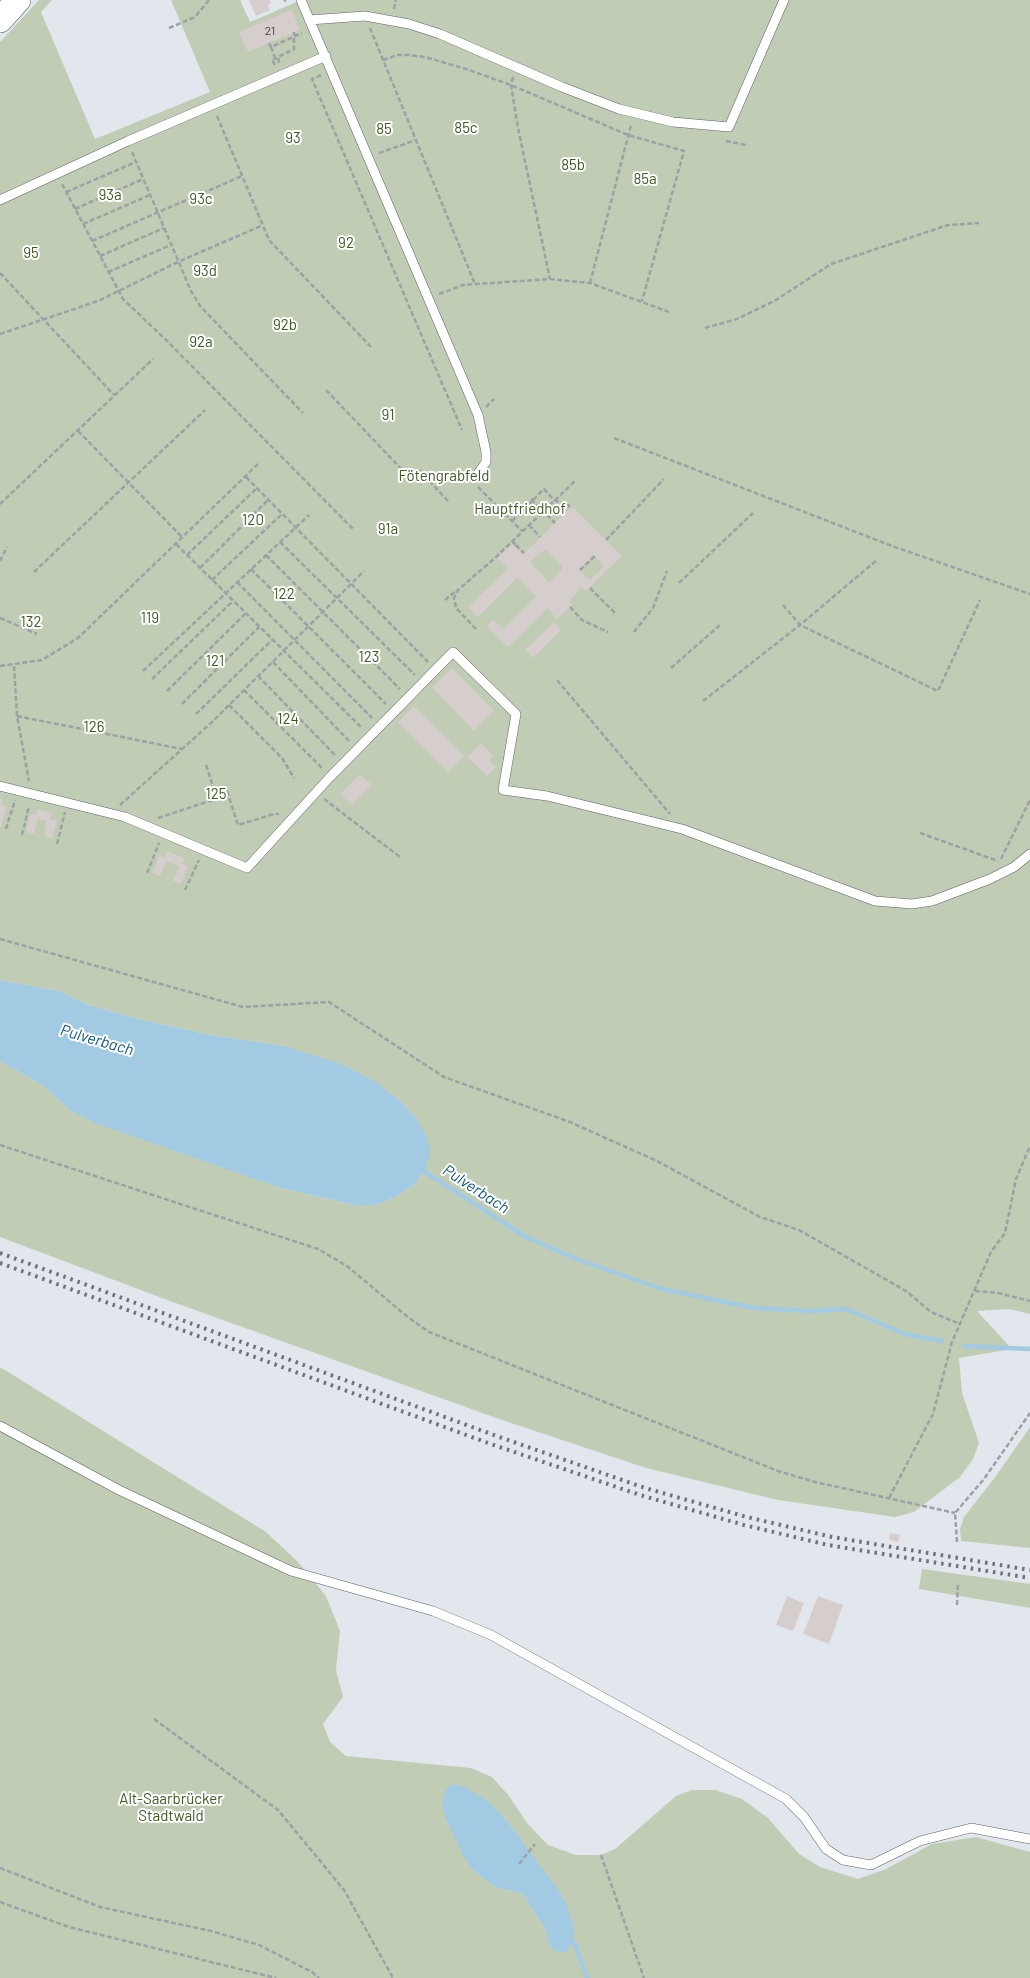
<!DOCTYPE html>
<meta charset="utf-8">
<style>
body{margin:0}
canvas{display:block;background:#e2e7ed}
</style>
<canvas width="1030" height="1978"></canvas>
<script>
const g = document.querySelector('canvas').getContext('2d');
g.lineJoin = 'round';
function paint(path, color) { g.fillStyle = color; g.fill(path, 'evenodd'); }
const shape = rows => new Path2D(rows.map(r => 'M' + r).join(''));
function strokePath(path, color, width, dash) { g.strokeStyle = color; g.lineWidth = width; g.lineCap = dash ? 'butt' : 'round'; g.setLineDash(dash || []); g.stroke(path); }
function label(font, color, halo, rows, align = 'center') {
  g.font = font + ' Barlow,sans-serif'; g.lineWidth = 4; g.setLineDash([]); g.textBaseline = 'middle'; g.strokeStyle = halo; g.fillStyle = color; for (const [text, x, y, turn = 0] of rows) {
    g.save(); g.translate(x, y); g.rotate((+turn || 0) * Math.PI / 180); g.textAlign = isNaN(turn) ? turn : align; if (halo) g.strokeText(text, 0, 0); g.fillText(text, 0, 0); g.restore();
  }
}
const green = shape([
 [39,0,52,0,41,12,95,139,210,92,171,0,240,0,250,22,301,0,1030,0,1030,1314,1009,1309,977,1311,1012,1349,959,1358,962,1393,979,1443,973,1459,960,1477,914,1512,895,1517,778,1500,646,1468,499,1419,170,1301,0,1237,0,1061,42,1085,71,1111,278,1187,354,1205,375,1205,395,1197,416,1183,424,1170,417,1119,399,1100,375,1082,284,1046,205,1034,130,1017,86,1004,59,991,0,980,0,42],
 [0,1367,266,1532,298,1562,326,1596,340,1631,336,1670,343,1697,323,1724,330,1742,346,1756,471,1768,492,1777,509,1796,527,1823,548,1845,576,1855,601,1855,615,1849,676,1796,692,1790,715,1790,742,1799,768,1818,799,1854,820,1867,858,1879,886,1869,932,1844,976,1837,1030,1852,1030,1978,0,1978],
 [488,1801,507,1821,565,1901,548,1941,546,1930,523,1894,493,1886,472,1869,446,1820],
 [1030,1427,1030,1548,961,1541,960,1529,964,1517,996,1476],
 [922,1569,1030,1584,1030,1608,919,1589]
]);
const water = shape([
 [0,980,59,991,86,1004,130,1017,205,1034,284,1046,341,1064,376,1082,399,1100,417,1119,427,1138,430,1153,424,1170,416,1183,395,1197,375,1205,354,1205,278,1187,95,1123,71,1111,42,1085,0,1061],
 [452,1784,464,1787,488,1801,507,1821,555,1885,565,1901,574,1928,574,1942,566,1952,554,1951,548,1941,546,1930,523,1894,493,1886,472,1869,465,1859,446,1820,442,1802,446,1789]
]);
const stream = shape([
 [419,1168,524,1236,576,1259,662,1289,754,1308,812,1311,846,1309,905,1334,942,1341],
 [963,1346,1030,1349],
 [574,1942,587,1978]
]);
const building = shape([
 [249,0,270,0,271,3,268,5,270,10,256,16],
 [292,10,300,30,248,52,239,32],
 [572,506,622,556,586,591,582,587,569,601,572,605,557,619,547,608,508,647,487,626,493,619,504,629,536,597,517,578,478,617,468,607,508,569,497,558,512,544,523,555],
 [545,549,563,568,549,582,530,562],
 [594,555,604,566,590,580,579,569],
 [554,622,561,630,533,658,525,650],
 [452,668,494,711,474,731,432,687],
 [414,706,464,756,448,772,398,722],
 [481,743,493,756,489,760,496,767,487,776,467,757],
 [360,774,372,785,352,805,340,794],
 [0,799,3,800,1,805,7,807,0,829],
 [38,809,52,813,50,819,57,820,52,839,44,836,47,821,38,818,34,834,26,832,30,814,36,815],
 [167,851,185,858,183,864,188,866,181,884,173,881,179,866,166,861,160,876,152,873,159,856,164,858],
 [890,1533,900,1535,898,1542,889,1540],
 [787,1596,804,1603,793,1631,776,1625],
 [818,1596,843,1605,829,1644,803,1634]
]);
const path = shape([
 [284,1,286,0],
 [394,9,396,0],
 [169,28,195,17,209,0],
 [370,28,475,284],
 [269,43,271,47,302,33],
 [271,47,275,58],
 [383,60,397,55,409,55,425,57,466,69,511,85,628,135,684,151,642,301],
 [279,63,278,57,294,49,294,32],
 [275,65,272,60,277,58],
 [321,75,312,79,462,430],
 [513,77,511,85,518,128,550,279],
 [217,116,269,240,371,347],
 [726,141,746,145],
 [132,152,191,291,200,306,303,413],
 [379,153,416,140],
 [62,184,123,299,165,339,354,530],
 [66,192,136,162],
 [75,209,143,179],
 [83,224,150,195],
 [92,241,242,176],
 [100,256,164,228],
 [108,272,171,245],
 [0,273,114,395],
 [590,283,631,125],
 [439,294,463,285,550,279,590,283,669,312],
 [705,328,737,319,776,300,831,264,948,225,979,223],
 [0,334,98,301,178,262,263,225],
 [326,390,410,478],
 [486,407,494,399],
 [78,431,183,538],
 [614,438,892,546,1030,594],
 [419,470,449,502],
 [246,477,428,662],
 [478,487,522,531],
 [531,499,555,523],
 [0,504,153,359],
 [512,521,544,489,554,500,561,503,565,502,570,507],
 [529,525,540,537],
 [606,540,664,479],
 [512,541,516,545,515,547],
 [280,542,415,675],
 [176,544,362,728],
 [516,545,524,553],
 [187,555,257,488],
 [266,555,400,689],
 [0,561,7,547],
 [200,568,268,500],
 [251,569,386,704],
 [580,570,595,556],
 [34,572,205,410],
 [212,580,282,514],
 [237,582,372,718],
 [679,583,753,513],
 [590,588,616,614],
 [445,600,457,590],
 [783,605,800,625,938,691,980,600],
 [570,607,582,620,608,632],
 [0,618,37,634],
 [476,629,456,608,454,598,458,590,496,557,576,480],
 [634,632,653,608,667,571],
 [273,662,349,741],
 [0,666,42,660,78,638,258,464],
 [14,666,17,716,29,781],
 [671,668,720,625],
 [143,671,309,515],
 [258,676,335,755],
 [152,679,233,601],
 [557,680,670,814],
 [244,690,322,768],
 [167,691,246,613],
 [703,701,800,625,877,560],
 [182,704,259,627],
 [229,705,282,758,294,778],
 [196,714,272,640],
 [17,716,182,749],
 [206,765,217,799],
 [227,791,238,825,274,814,279,814],
 [324,799,400,857],
 [120,805,211,723,364,571],
 [158,818,228,795],
 [6,829,15,800],
 [920,833,998,861],
 [22,835,29,806],
 [57,844,65,812],
 [1001,859,1030,800],
 [147,873,159,843],
 [185,890,199,860],
 [0,939,243,1007,329,1002,444,1077,570,1122,657,1161,760,1217,799,1230,906,1291,931,1312,960,1324],
 [0,1145,318,1249,347,1266,409,1318,429,1332,778,1471,815,1482,955,1513],
 [975,1291,998,1293,1030,1301],
 [889,1498,933,1414,952,1342,991,1252,1005,1233,1016,1179,1030,1146],
 [957,1542,955,1513,984,1479,1030,1413],
 [957,1605,958,1584],
 [154,1719,278,1810,344,1890,393,1978],
 [601,1855,644,1978],
 [519,1864,535,1844],
 [0,1868,100,1907,211,1931,259,1945,312,1972,319,1978],
 [0,1902,69,1927,276,1978]
]);
const lane = shape([
 [301,0,478,415,486,452,486,462,477,475],
 [309,20,365,16,409,24,440,34,562,87,619,109,673,122,729,127,784,0],
 [0,200,128,141,326,56],
 [0,786,125,817,247,868,330,777,453,652,516,714,503,790,547,796,682,829,875,901,912,904,932,901,990,879,1014,867,1030,854],
 [0,1426,119,1490,291,1571,433,1611,491,1635,786,1799,804,1817,826,1849,843,1860,871,1865,920,1841,971,1828,1030,1839]
]);
const secondary = shape([
 [0,20,18,0]
]);
const rail = shape([
 [0,1253,491,1434,645,1488,747,1517,832,1537,1030,1570],
 [0,1263,488,1443,640,1495,744,1525,828,1545,1030,1578]
]);
const numberNames = [
 ["21",270,31]
];
const parkNames = [
 ["85c",466,128],
 ["85",384,129],
 ["93",293,138],
 ["85b",573,165],
 ["85a",645,179],
 ["93a",110,195],
 ["93c",201,199],
 ["92",346,243],
 ["95",31,253],
 ["93d",205,271],
 ["92b",285,325],
 ["92a",201,342],
 ["91",388,415],
 ["Fötengrabfeld",444,476],
 ["Hauptfriedhof",520,509],
 ["120",253,520],
 ["91a",388,529],
 ["122",284,594],
 ["119",150,618],
 ["132",31,622],
 ["123",369,657],
 ["121",215,661],
 ["124",288,719],
 ["126",94,727],
 ["125",216,794],
 ["Alt-Saarbrücker",171,1799],
 ["Stadtwald",171,1816]
];
const waterNames = [
 ["Pulverbach",97,1040,16],
 ["Pulverbach",476,1189,33]
];
paint(green, '#c0cdb4');
paint(water, '#a2cae3');
strokePath(stream, '#a2cae3', 4.5);
paint(building, '#d6cecc');
strokePath(lane, '#5c6065', 10);
strokePath(secondary, '#5c6065', 26);
strokePath(path, '#9da1a6', 2.5, [5, 2.5]);
strokePath(lane, '#fff', 9);
strokePath(secondary, '#fff', 25);
strokePath(rail, '#6e7175', 4, [2.5, 5]);
label('12px', '#414040', null, numberNames);
label('15px', '#425b25', '#fff', parkNames);
label('italic 16px', '#125778', '#fff', waterNames);
</script>
